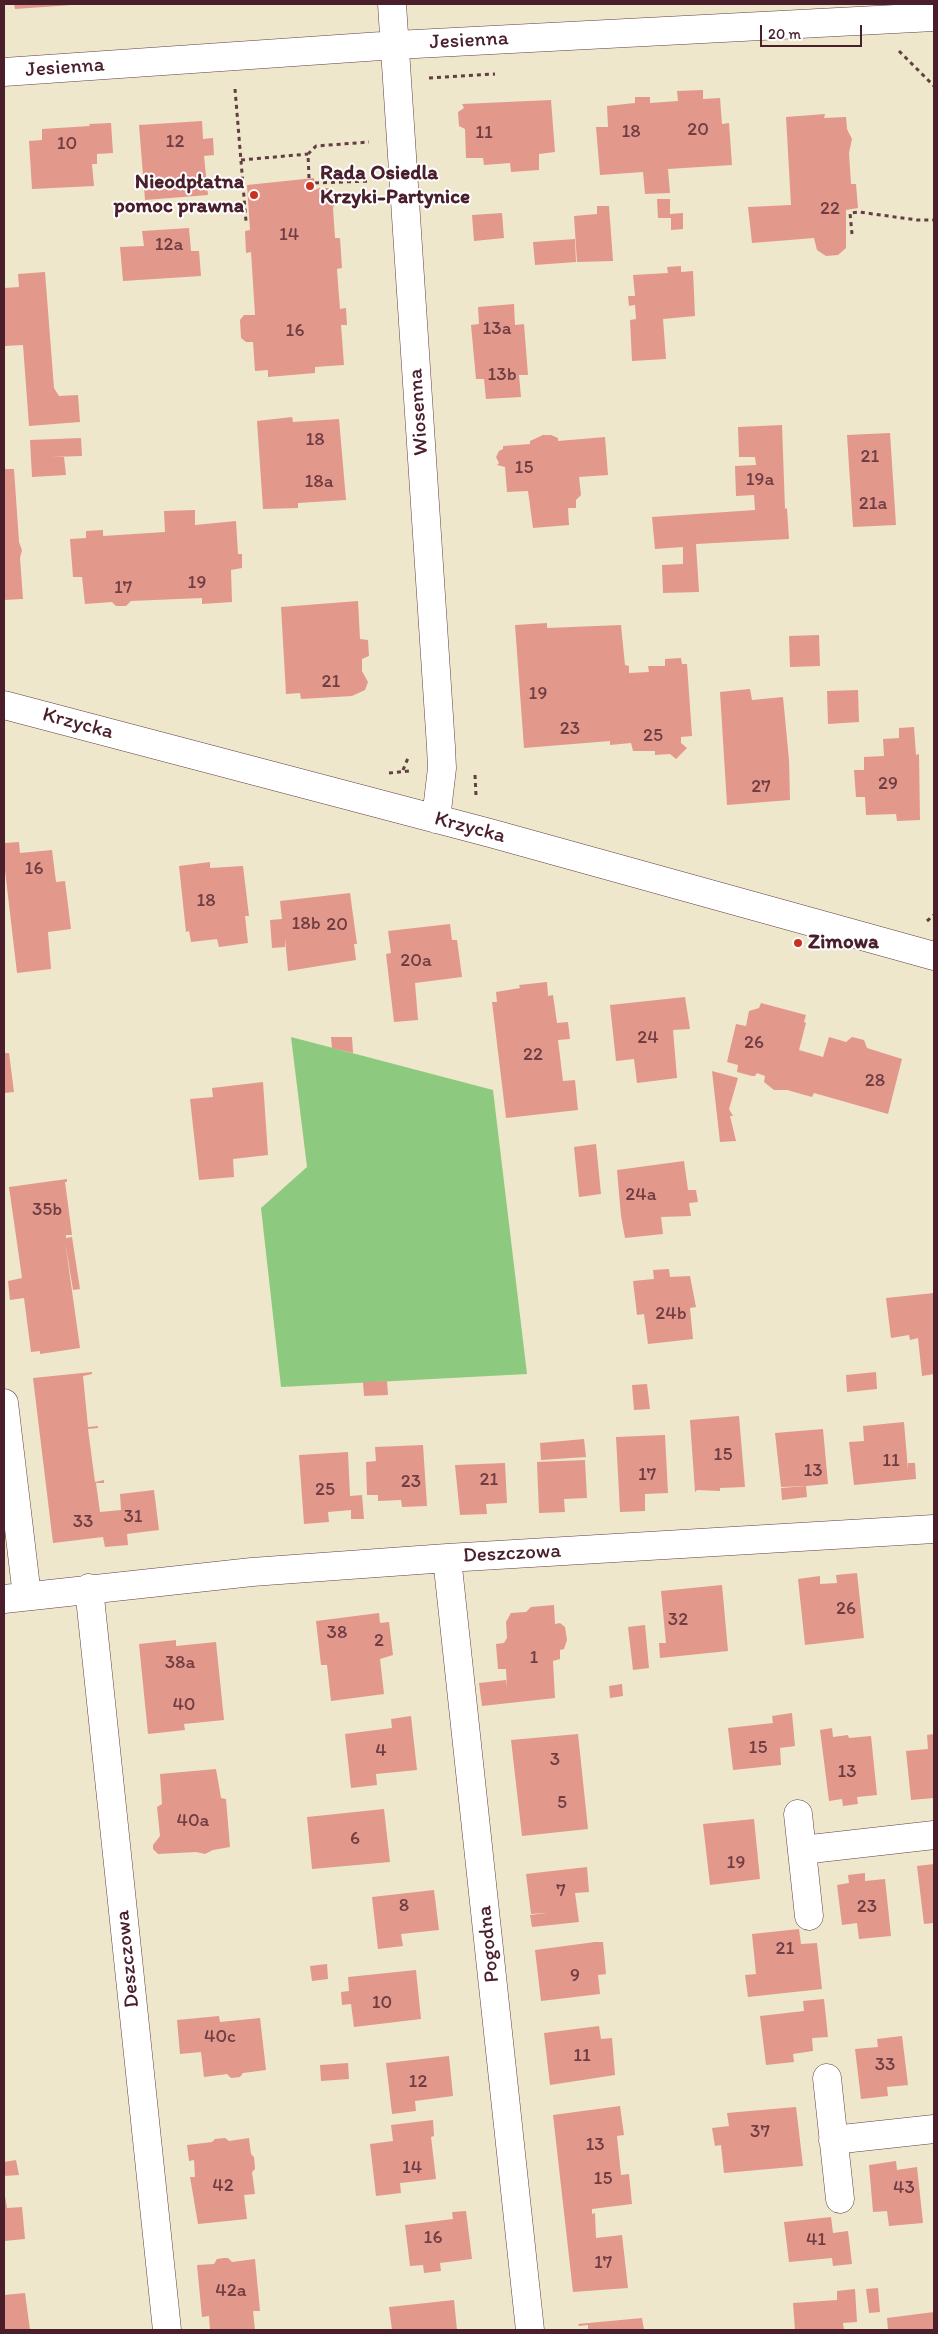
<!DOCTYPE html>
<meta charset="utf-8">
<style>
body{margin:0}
#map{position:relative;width:938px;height:2334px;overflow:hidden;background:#eee7cb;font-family:Itim,sans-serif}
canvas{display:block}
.frame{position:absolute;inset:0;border:5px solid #4a1f2b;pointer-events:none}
.scale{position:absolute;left:760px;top:25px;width:102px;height:22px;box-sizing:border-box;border:2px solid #4a1f2b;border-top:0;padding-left:6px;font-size:15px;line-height:18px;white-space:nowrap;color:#4a1f2b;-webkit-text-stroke:4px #fff;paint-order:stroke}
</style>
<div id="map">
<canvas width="938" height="2334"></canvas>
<div class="frame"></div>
<div class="scale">20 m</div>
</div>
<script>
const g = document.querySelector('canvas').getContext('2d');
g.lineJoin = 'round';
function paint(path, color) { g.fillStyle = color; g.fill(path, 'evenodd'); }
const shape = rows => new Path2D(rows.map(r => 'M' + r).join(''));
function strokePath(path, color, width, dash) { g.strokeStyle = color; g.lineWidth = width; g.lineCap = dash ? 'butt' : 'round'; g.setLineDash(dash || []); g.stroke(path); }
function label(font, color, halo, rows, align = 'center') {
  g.font = font + ' Itim,sans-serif'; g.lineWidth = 4; g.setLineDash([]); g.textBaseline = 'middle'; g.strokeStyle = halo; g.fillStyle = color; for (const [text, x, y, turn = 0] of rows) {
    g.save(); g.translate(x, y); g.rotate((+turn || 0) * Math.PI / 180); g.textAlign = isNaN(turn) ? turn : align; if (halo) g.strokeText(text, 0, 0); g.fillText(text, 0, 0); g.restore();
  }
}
const green = shape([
 [291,1037,493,1090,527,1374,281,1387,261,1208,307,1167]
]);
const building = shape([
 [14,4,72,4,72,5,15,9],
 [703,90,703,99,720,98,722,124,729,123,732,165,668,169,670,193,645,194,643,172,600,175,596,127,608,127,607,106,635,103,635,97,650,97,650,103,678,101,677,91],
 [551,100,555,152,539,154,539,170,511,172,510,163,484,165,483,158,466,158,465,129,459,126,458,112,464,108,462,104],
 [825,114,824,118,846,117,847,129,852,139,849,153,851,184,856,184,858,208,846,210,846,248,838,255,826,256,817,250,814,238,752,243,748,207,791,205,786,117],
 [202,121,203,139,213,138,214,155,204,156,208,195,145,200,139,125],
 [111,123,113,153,97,154,97,164,92,164,94,186,32,189,29,141,42,140,42,129,90,126,89,124],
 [314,178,315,190,319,188,329,188,337,199,333,208,335,238,340,238,342,268,337,269,338,283,340,309,346,308,347,325,341,325,344,365,315,367,315,373,268,377,268,370,255,371,253,342,246,342,241,338,240,320,244,315,255,315,251,252,246,253,245,231,250,230,247,185],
 [657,199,670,199,670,214,683,213,683,229,671,230,671,218,658,218],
 [597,206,609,206,613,261,577,262,574,216,597,214],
 [502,213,504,238,474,241,472,215],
 [189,228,191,251,199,251,201,276,123,281,120,247,144,246,142,231],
 [575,239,576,262,535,265,533,242],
 [681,266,681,272,693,271,695,316,663,319,666,359,632,361,630,320,636,319,635,305,629,306,628,296,635,296,633,275,668,273,667,267],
 [45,272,54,388,59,396,78,395,80,422,29,426,23,345,4,346,4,288,19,287,18,274],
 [514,304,515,325,524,324,528,375,519,375,521,397,486,399,484,379,476,379,471,325,479,324,478,307],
 [292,417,293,422,339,419,346,500,298,503,298,508,263,509,257,421],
 [782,425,785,509,787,508,789,539,696,544,699,592,663,593,662,565,683,564,683,547,655,549,652,517,755,510,754,495,736,496,735,466,756,465,755,457,739,457,738,427],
 [890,433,896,525,853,527,847,435],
 [543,435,551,435,558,438,558,441,605,437,608,475,579,477,581,495,576,500,576,508,568,508,569,525,533,528,528,491,507,492,505,467,497,465,499,463,496,457,499,451,503,449,503,446,530,444,530,441],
 [81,438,82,456,51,457,64,457,66,475,32,477,30,440],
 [4,469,14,469,19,542,22,550,20,558,23,599,4,600],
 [195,510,195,525,236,521,238,554,242,554,242,568,231,570,232,602,202,604,202,598,131,601,126,606,116,606,112,602,85,604,82,577,73,577,70,539,86,538,86,531,103,530,103,536,165,532,164,511],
 [358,601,360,639,368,640,369,656,362,659,362,671,368,682,365,690,352,696,301,699,300,693,286,694,281,607],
 [547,623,547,628,621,625,625,665,629,666,629,673,649,672,648,666,665,666,665,659,681,658,682,664,687,664,692,736,681,737,681,743,687,748,676,759,670,754,655,755,655,751,633,751,631,743,610,745,610,741,524,748,515,625],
 [819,635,820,666,790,667,789,636],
 [749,689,750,689,752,700,783,697,789,760,790,800,727,805,720,692],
 [858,690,859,722,828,724,827,691],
 [914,727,916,755,919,754,920,820,897,821,896,814,866,815,865,797,856,797,854,770,864,770,864,757,884,756,883,739,899,738,899,728],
 [19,842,20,853,52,850,56,882,65,881,71,929,48,932,51,969,17,973,4,862,4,843],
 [210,862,210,868,243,866,249,916,245,916,248,943,219,947,217,939,191,942,189,931,186,932,179,866],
 [350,893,357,944,354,944,356,960,288,971,285,938,285,947,272,948,270,920,282,919,280,901],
 [450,924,452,940,457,940,462,977,415,983,418,1020,394,1022,386,954,391,953,388,931],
 [547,982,548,996,553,995,557,1023,568,1022,570,1039,558,1040,563,1081,575,1080,578,1110,506,1118,492,1002,497,1002,496,992,520,988,519,985],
 [685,997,690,1029,673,1030,677,1078,637,1083,634,1059,616,1061,610,1005],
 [761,1003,806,1015,804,1022,806,1023,799,1050,823,1057,829,1037,846,1042,852,1037,864,1040,867,1048,902,1059,888,1114,814,1093,812,1097,787,1090,774,1090,764,1082,765,1076,757,1073,755,1076,752,1076,737,1072,738,1065,727,1062,736,1024,746,1026,749,1011,759,1008],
 [331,1037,352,1037,353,1053,332,1048],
 [4,1053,9,1053,14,1092,4,1093],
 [712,1071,738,1078,729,1109,733,1116,730,1116,736,1141,720,1142],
 [263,1082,268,1155,233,1159,234,1177,199,1180,190,1099,213,1097,212,1088],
 [596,1144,601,1194,579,1197,574,1147],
 [684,1161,688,1190,696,1190,698,1202,689,1203,691,1216,661,1217,663,1234,625,1238,621,1216,617,1170],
 [67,1179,67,1182,65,1182,72,1235,66,1235,66,1238,72,1237,80,1289,73,1290,65,1241,80,1348,40,1354,40,1351,31,1352,24,1298,10,1300,8,1281,22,1278,9,1187],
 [669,1269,670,1277,690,1276,696,1307,690,1308,693,1339,648,1344,644,1314,637,1315,633,1281,654,1279,653,1270],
 [934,1293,934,1374,922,1376,918,1338,910,1340,909,1335,891,1338,886,1298],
 [92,1372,92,1374,83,1376,88,1427,98,1426,98,1428,88,1429,95,1482,104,1480,104,1483,96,1483,100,1512,121,1510,120,1494,154,1490,159,1530,127,1534,128,1545,105,1547,103,1537,53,1543,33,1378],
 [876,1372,877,1389,847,1392,846,1375],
 [387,1381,388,1395,364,1396,363,1382],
 [647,1384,650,1409,634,1410,632,1385],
 [739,1416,745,1487,720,1488,720,1491,697,1490,695,1492,690,1420],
 [904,1422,908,1470,908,1463,915,1463,916,1479,854,1485,849,1442,864,1441,863,1426],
 [823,1429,828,1484,806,1486,807,1497,782,1500,781,1488,806,1486,781,1487,775,1433],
 [665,1435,668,1493,645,1494,645,1511,620,1512,616,1437],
 [584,1439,586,1457,541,1460,540,1443],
 [423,1445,427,1506,402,1507,401,1500,378,1501,378,1495,367,1495,366,1462,376,1461,375,1447],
 [348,1452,350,1496,362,1495,364,1519,351,1519,351,1510,328,1512,329,1522,304,1524,299,1455],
 [585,1460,587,1498,564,1499,565,1512,539,1513,537,1462],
 [505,1463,507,1503,486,1504,487,1514,460,1515,455,1465],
 [857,1573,864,1638,805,1645,798,1579,820,1576,820,1584,837,1583,836,1575],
 [722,1585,728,1651,660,1658,659,1643,666,1643,661,1591],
 [554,1605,555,1624,560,1623,565,1627,567,1640,564,1649,560,1650,560,1659,553,1661,555,1698,482,1706,479,1683,506,1680,507,1688,506,1669,498,1669,496,1644,504,1643,507,1638,506,1622,511,1613,526,1612,531,1607],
 [379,1613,380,1623,389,1622,393,1655,380,1659,384,1694,331,1701,327,1665,321,1665,316,1621],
 [645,1625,649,1668,633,1670,628,1627],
 [176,1640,176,1646,216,1642,224,1720,184,1724,185,1730,148,1734,139,1644],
 [622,1684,623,1696,610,1698,609,1686],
 [792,1713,795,1746,780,1748,781,1765,733,1770,728,1728,773,1723,772,1716],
 [411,1716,417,1770,376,1774,377,1785,351,1788,345,1734,392,1728,391,1719],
 [832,1728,833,1737,848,1735,849,1738,871,1736,877,1795,857,1797,858,1804,843,1806,842,1799,829,1801,820,1730],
 [578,1734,588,1829,522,1836,511,1740],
 [934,1734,934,1798,911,1800,906,1751,928,1749,927,1735],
 [216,1769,221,1798,226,1799,230,1847,213,1850,205,1854,196,1852,158,1854,153,1849,153,1845,160,1836,157,1807,162,1804,160,1774],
 [384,1809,390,1862,312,1869,307,1817],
 [754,1819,760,1879,710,1885,703,1824],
 [934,1864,934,1923,924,1924,917,1866],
 [587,1867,589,1892,575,1893,579,1922,532,1927,530,1915,547,1913,531,1914,526,1874],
 [865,1873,865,1881,885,1879,891,1936,859,1939,857,1923,842,1925,837,1885,849,1883,848,1875],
 [434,1890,439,1930,401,1934,403,1946,378,1949,372,1897],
 [799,1929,801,1944,817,1943,822,1989,748,1997,745,1975,756,1974,752,1934],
 [595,1942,603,1942,606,1974,598,1975,600,1994,541,2001,535,1950],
 [327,1964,328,1979,312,1981,310,1966],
 [416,1970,421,2019,354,2027,351,2004,342,2005,341,1992,349,1991,348,1977],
 [824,1999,828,2037,812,2038,813,2051,793,2054,794,2062,766,2065,760,2016,804,2011,803,2001],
 [219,2016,220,2022,260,2018,266,2070,243,2073,240,2077,231,2078,227,2074,204,2077,201,2052,180,2054,177,2020],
 [599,2026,601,2039,612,2038,615,2075,550,2085,544,2033],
 [902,2036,908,2085,887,2087,888,2096,861,2099,855,2049,878,2047,877,2039],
 [449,2056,453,2096,415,2101,416,2111,392,2114,386,2063],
 [348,2063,349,2079,321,2081,320,2065],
 [620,2106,624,2135,617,2136,621,2175,629,2174,632,2204,592,2209,592,2214,595,2213,596,2238,622,2235,628,2288,573,2292,553,2115],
 [796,2107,803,2166,724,2173,721,2145,715,2146,712,2128,729,2126,727,2113],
 [433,2120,434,2136,431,2137,436,2179,400,2183,401,2193,376,2196,370,2144,393,2141,391,2125],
 [225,2138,229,2141,249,2138,251,2154,254,2157,255,2169,252,2172,255,2194,244,2195,247,2219,198,2224,190,2177,195,2177,194,2160,189,2161,187,2145,212,2142,215,2139],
 [16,2160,19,2175,4,2176,4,2162],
 [896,2161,897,2170,917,2167,923,2223,889,2226,887,2211,873,2212,869,2165],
 [4,2190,7,2208,22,2207,25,2239,4,2241],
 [466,2211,472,2259,440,2263,441,2271,424,2273,423,2265,410,2266,405,2225,453,2219,452,2212],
 [831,2217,833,2233,848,2231,852,2264,833,2266,832,2258,789,2262,784,2222],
 [224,2258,228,2258,232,2262,255,2259,260,2311,253,2311,255,2330,210,2330,209,2316,202,2317,197,2265,214,2264,217,2259],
 [878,2288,880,2312,869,2313,866,2289],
 [855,2289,857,2322,843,2323,844,2330,795,2330,793,2303,837,2300,837,2291],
 [25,2293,30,2330,4,2330,4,2295],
 [454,2300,457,2330,392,2330,389,2307],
 [934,2312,934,2330,888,2330,887,2318],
 [642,2318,644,2330,588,2330,588,2325,579,2326,578,2324]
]);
const path = shape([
 [899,51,934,86],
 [429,78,495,74],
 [235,89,246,221,249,220],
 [241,160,308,154],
 [309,178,308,154,316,146,369,142],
 [315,183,371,181],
 [852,234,850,213,859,212,917,220,934,220],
 [403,770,408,758],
 [389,773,410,771],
 [475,775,476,795],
 [927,921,934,915]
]);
const minor = shape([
 [392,4,441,747,442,768,436,819],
 [4,72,396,45,934,17],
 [4,705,490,833,934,956],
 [4,1403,27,1596],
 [447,1558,530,2330],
 [89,1588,167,2330],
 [4,1599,252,1572,447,1558,934,1529],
 [798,1814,809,1916],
 [802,1850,934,1835],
 [827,2078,840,2199],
 [833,2140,934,2129]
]);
const markers = [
 [310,186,5,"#c8321e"],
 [254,195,5,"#c8321e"],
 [798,943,5,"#c8321e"]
];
const numberNames = [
 ["20",698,130],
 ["18",631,132],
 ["11",484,133],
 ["12",175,142],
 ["10",67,144],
 ["22",830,209],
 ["14",289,235],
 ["12a",169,245],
 ["13a",497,329],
 ["16",295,331],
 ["13b",502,375],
 ["18",315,440],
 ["21",870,457],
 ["15",524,468],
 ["19a",760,480],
 ["18a",319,482],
 ["21a",873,504],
 ["19",197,583],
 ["17",123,588],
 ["21",331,682],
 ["19",538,694],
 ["23",570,729],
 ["25",653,736],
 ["29",888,784],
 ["27",761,787],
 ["16",34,869],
 ["18",206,901],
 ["18b",306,924],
 ["20",337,925],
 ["20a",416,961],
 ["24",648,1038],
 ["26",754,1043],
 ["22",533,1055],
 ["28",875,1081],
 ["24a",641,1195],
 ["35b",47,1210],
 ["24b",671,1314],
 ["15",723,1455],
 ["11",891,1461],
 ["13",813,1471],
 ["17",647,1475],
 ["21",489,1480],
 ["23",411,1482],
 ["25",325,1490],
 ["31",133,1517],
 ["33",83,1522],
 ["26",846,1609],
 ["32",678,1620],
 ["38",337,1633],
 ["2",379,1641],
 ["1",534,1658],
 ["38a",180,1663],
 ["40",184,1705],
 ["15",758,1748],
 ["4",381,1751],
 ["3",555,1760],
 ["13",847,1772],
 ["5",562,1803],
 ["40a",193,1821],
 ["6",355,1839],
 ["19",736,1863],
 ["7",561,1891],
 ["8",404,1906],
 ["23",867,1907],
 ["21",785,1949],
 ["9",575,1976],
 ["10",382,2003],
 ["40c",220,2037],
 ["11",582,2056],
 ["33",885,2065],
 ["12",418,2082],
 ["37",760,2132],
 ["13",595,2145],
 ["14",412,2168],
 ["15",603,2179],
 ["42",223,2186],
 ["43",904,2188],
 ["16",433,2238],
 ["41",816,2240],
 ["17",603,2263],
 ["42a",231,2291]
];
const streetNames = [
 ["Jesienna",469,41,-3],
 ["Jesienna",65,68,-4],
 ["Wiosenna",419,412,-94],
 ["Krzycka",78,724,15],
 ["Krzycka",470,828,15],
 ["Deszczowa",512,1554,-3],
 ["Pogodna",489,1944,-96],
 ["Deszczowa",128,1959,-96]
];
const poiNames = [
 ["Rada Osiedla",320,174],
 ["Krzyki-Partynice",320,198],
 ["Nieodpłatna",244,183,"right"],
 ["pomoc prawna",244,207,"right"],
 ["Zimowa",808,943]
];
paint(green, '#8dca7f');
paint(building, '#e3988c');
strokePath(minor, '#633d43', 29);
strokePath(path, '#633d43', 3, [4, 4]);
strokePath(minor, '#fff', 28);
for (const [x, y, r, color] of markers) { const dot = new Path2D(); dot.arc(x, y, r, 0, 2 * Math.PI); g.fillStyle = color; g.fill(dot); strokePath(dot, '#fff', 2); }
label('19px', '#703d43', null, numberNames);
label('21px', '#4a1f2b', '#fff', streetNames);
label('bold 21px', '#4a1f2b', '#fff', poiNames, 'left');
</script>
